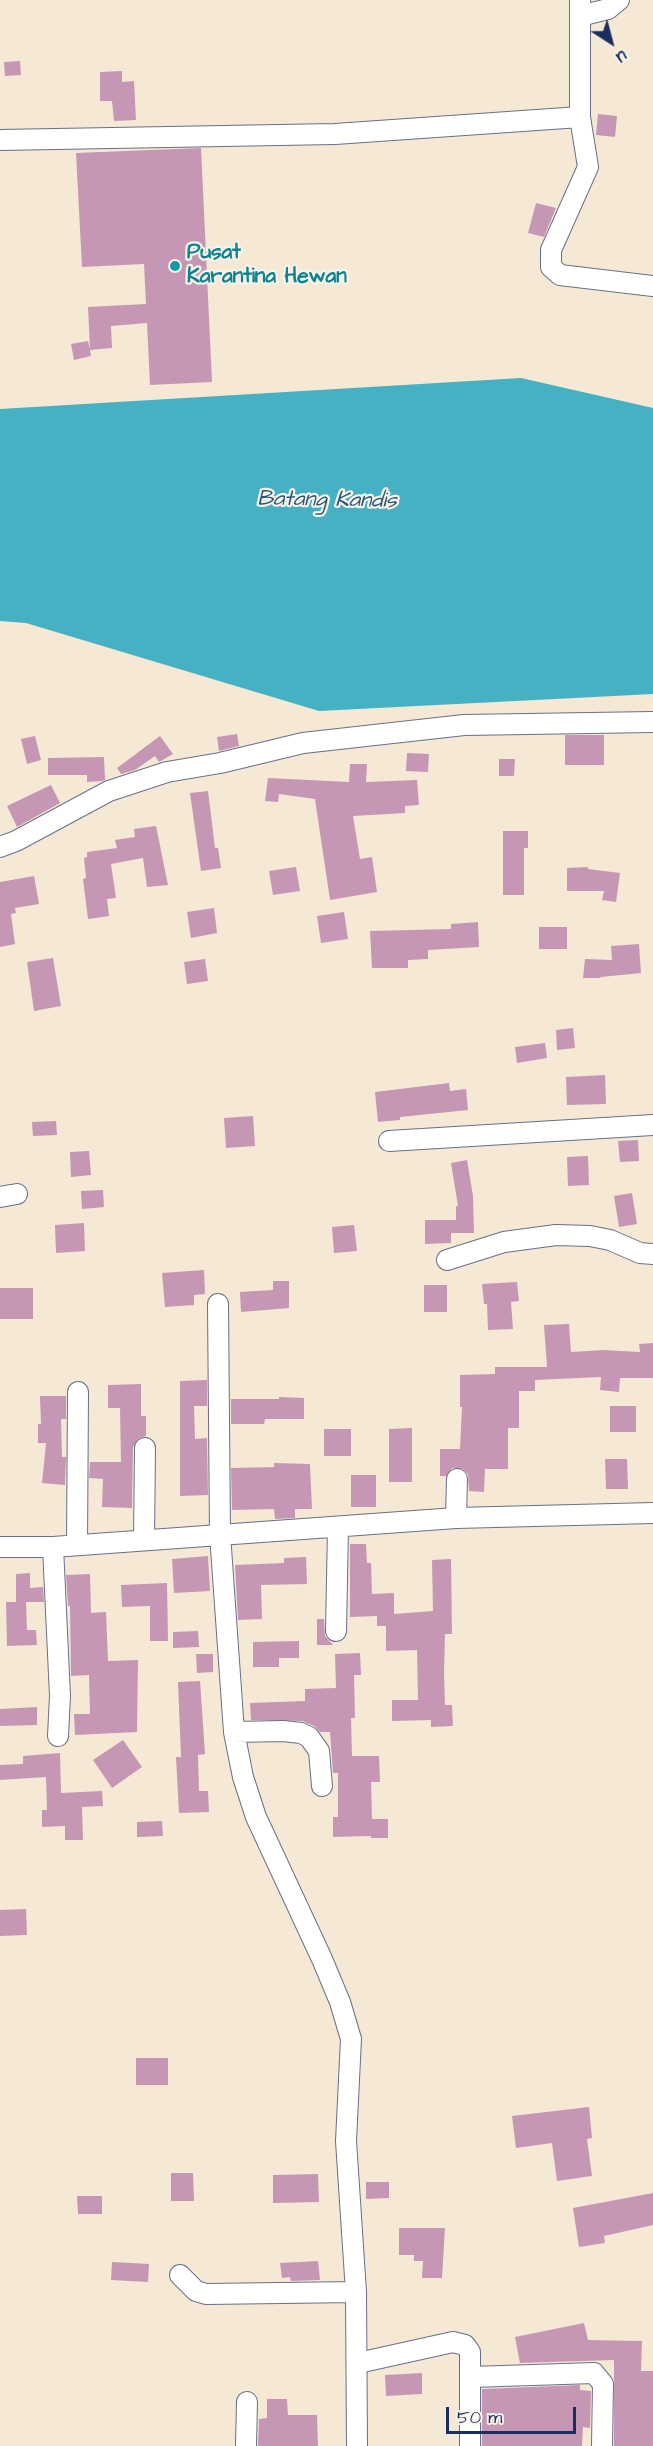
<!DOCTYPE html>
<style>
body{margin:0}
#map{position:relative;width:653px;height:2446px;overflow:hidden;background:#f5e9d5;font-family:"Architects Daughter",sans-serif}
canvas{display:block}
.north{position:absolute;left:581px;top:12px;width:60px;height:60px;-webkit-text-stroke:4px #f7f3e8;paint-order:stroke;rotate:144deg;font-size:16px;font-weight:700;line-height:24px;text-align:center;color:#1b2f5e}
.north::after{content:'';display:block;margin:auto;width:21px;height:27px;background:#1b2f5e;clip-path:polygon(50% 0,100% 100%,50% 72%,0 100%)}
.scale{position:absolute;left:446px;top:2407px;width:130px;height:27px;box-sizing:border-box;border:3px solid #1b2f5e;border-top:0;padding-left:8px;font-size:18px;line-height:21px;white-space:nowrap;color:#1b2f5e;-webkit-text-stroke:4px #f7f3e8;paint-order:stroke}
</style>
<div id="map">
<canvas width="653" height="2446"></canvas>
<div class="north">U</div>
<div class="scale">50 m</div>
</div>
<script>
const g = document.querySelector('canvas').getContext('2d');
g.lineJoin = 'round';
function paint(path, color) { g.fillStyle = color; g.fill(path, 'evenodd'); }
const shape = rows => new Path2D(rows.map(r => 'M' + r).join(''));
function strokePath(path, color, width, dash) { g.strokeStyle = color; g.lineWidth = width; g.lineCap = dash ? 'butt' : 'round'; g.setLineDash(dash || []); g.stroke(path); }
function label(font, color, halo, rows, align = 'center') {
  g.font = font + ' "Architects Daughter",sans-serif'; g.lineWidth = 4.5; g.setLineDash([]); g.textBaseline = 'middle'; g.strokeStyle = halo; g.fillStyle = color; for (const [text, x, y, turn = 0] of rows) {
    g.save(); g.translate(x, y); g.rotate((+turn || 0) * Math.PI / 180); g.textAlign = isNaN(turn) ? turn : align; if (halo) g.strokeText(text, 0, 0); g.fillText(text, 0, 0); g.restore();
  }
}
const water = shape([
 [521,378,653,408,653,694,319,711,26,623,0,621,0,409]
]);
const building = shape([
 [20,61,21,75,5,76,4,62],
 [122,71,122,82,134,81,136,120,114,121,112,101,100,101,100,72],
 [598,114,617,116,615,137,596,135],
 [201,148,212,382,150,385,147,323,111,326,112,348,90,350,91,356,74,360,71,344,88,341,90,349,88,307,146,304,144,264,82,267,76,153],
 [536,203,556,208,544,237,528,233],
 [237,734,239,746,219,751,217,737],
 [565,735,604,735,604,765,565,765],
 [35,736,41,760,27,764,21,739],
 [160,736,173,754,159,762,155,756,135,770,121,774,117,768],
 [407,753,429,754,428,772,406,771],
 [104,757,105,780,102,781,87,782,87,775,48,775,48,758],
 [499,759,515,759,514,776,499,776],
 [350,764,367,764,366,782,417,780,419,805,405,806,405,813,353,816,360,859,372,857,377,892,330,900,315,799,279,794,278,802,265,801,268,778,349,782],
 [51,785,60,803,17,827,7,806],
 [208,791,215,848,218,848,221,868,201,871,190,793],
 [156,826,168,885,147,887,143,858,111,864,116,898,107,899,109,916,88,919,83,879,86,878,84,858,87,857,87,852,117,848,115,840,135,837,134,829],
 [503,831,528,831,528,848,524,848,524,895,503,895],
 [296,867,300,891,273,895,269,871],
 [588,867,588,869,620,873,616,902,602,900,604,891,567,891,567,868],
 [34,876,39,904,15,908,16,913,11,914,15,944,0,947,0,882],
 [214,908,217,933,191,938,187,912],
 [344,912,348,939,321,943,317,916],
 [478,922,479,947,428,950,428,959,408,960,408,968,372,968,370,931,451,929,451,924],
 [539,927,567,927,567,949,539,949],
 [639,944,641,973,601,977,600,978,583,978,585,959,612,960,611,946],
 [53,958,61,1006,34,1011,27,962],
 [205,959,208,981,187,984,184,962],
 [573,1028,575,1048,557,1050,556,1030],
 [545,1043,547,1058,517,1063,515,1047],
 [605,1075,606,1104,567,1105,566,1077],
 [449,1083,450,1091,466,1089,468,1110,400,1117,400,1120,378,1122,375,1092],
 [253,1116,255,1146,226,1148,224,1118],
 [56,1121,57,1135,33,1136,32,1122],
 [638,1140,639,1161,620,1162,618,1141],
 [89,1151,91,1175,71,1177,70,1152],
 [588,1156,589,1185,568,1186,567,1157],
 [467,1160,473,1196,474,1233,451,1233,451,1243,425,1244,425,1220,456,1220,456,1206,458,1206,451,1163],
 [103,1190,104,1207,82,1209,81,1191],
 [632,1193,637,1224,619,1227,614,1196],
 [84,1223,85,1251,56,1253,55,1225],
 [354,1225,357,1251,334,1253,332,1227],
 [204,1270,205,1294,194,1295,194,1305,165,1307,162,1273],
 [273,1281,289,1281,289,1308,241,1312,240,1292,273,1290],
 [517,1282,519,1301,511,1302,513,1329,488,1330,487,1304,484,1304,482,1284],
 [424,1285,447,1285,447,1312,424,1312],
 [0,1288,33,1288,33,1319,0,1319],
 [569,1324,571,1352,603,1350,640,1352,639,1344,653,1343,653,1378,620,1378,619,1392,600,1390,601,1377,535,1380,535,1391,519,1391,519,1428,508,1428,508,1469,485,1469,484,1492,469,1491,468,1474,463,1469,452,1468,446,1476,440,1476,440,1449,460,1449,462,1407,460,1407,460,1375,495,1374,495,1367,547,1367,544,1325],
 [207,1380,207,1406,194,1406,195,1439,207,1438,208,1495,180,1496,180,1381],
 [141,1384,141,1416,146,1416,146,1436,139,1438,133,1447,132,1508,102,1507,103,1479,89,1478,90,1462,121,1462,120,1408,108,1408,108,1385],
 [40,1396,66,1396,66,1419,61,1419,62,1457,66,1457,65,1485,42,1483,46,1443,38,1443,38,1424,41,1424],
 [279,1397,304,1398,304,1419,265,1419,264,1424,231,1424,231,1399,279,1399],
 [610,1406,636,1406,636,1432,610,1432],
 [412,1428,412,1482,389,1482,389,1429],
 [324,1429,351,1429,351,1456,324,1456],
 [605,1459,627,1459,628,1489,606,1489],
 [274,1463,310,1464,312,1509,295,1509,295,1518,275,1519,274,1509,232,1510,231,1468,274,1467],
 [351,1475,376,1475,376,1507,351,1507],
 [350,1544,366,1544,367,1563,371,1563,372,1594,394,1593,394,1614,433,1611,432,1560,451,1559,452,1634,445,1634,444,1674,445,1705,452,1705,453,1726,431,1727,431,1720,392,1721,392,1700,418,1700,417,1650,386,1651,386,1626,377,1626,377,1616,350,1617],
 [208,1556,210,1591,174,1593,172,1559],
 [306,1557,307,1584,261,1585,262,1619,238,1620,235,1565,284,1563,284,1558],
 [30,1573,30,1588,43,1587,44,1602,26,1602,27,1630,36,1630,37,1645,7,1646,6,1602,16,1602,16,1574],
 [90,1574,91,1613,106,1612,108,1661,138,1660,137,1732,75,1735,74,1714,90,1714,89,1675,71,1676,70,1606,68,1606,66,1575],
 [167,1583,168,1641,150,1641,150,1606,122,1607,121,1585],
 [317,1619,324,1619,325,1636,333,1645,317,1645],
 [198,1631,199,1647,173,1648,173,1632],
 [299,1641,299,1658,279,1658,279,1667,253,1667,253,1642],
 [360,1653,361,1675,354,1675,355,1718,351,1718,352,1756,379,1756,380,1782,371,1782,372,1819,388,1819,388,1838,371,1838,371,1836,333,1837,333,1817,338,1817,338,1773,333,1773,330,1732,320,1732,314,1726,302,1721,251,1720,250,1703,305,1701,305,1689,336,1688,335,1654],
 [196,1654,213,1654,213,1672,197,1673],
 [200,1681,205,1754,198,1755,199,1791,208,1791,209,1812,179,1813,176,1757,181,1757,178,1682],
 [37,1707,37,1725,0,1726,0,1709],
 [123,1740,142,1767,112,1788,93,1760],
 [60,1753,61,1793,102,1791,103,1806,82,1807,83,1840,65,1840,65,1826,42,1827,42,1810,47,1810,46,1777,0,1780,0,1765,23,1764,23,1756],
 [162,1821,163,1836,137,1837,137,1822],
 [26,1909,27,1935,0,1936,0,1910],
 [136,2058,168,2058,168,2085,136,2085],
 [589,2107,592,2138,587,2139,592,2176,557,2181,552,2143,516,2148,512,2116],
 [171,2173,193,2173,194,2201,171,2201],
 [318,2174,319,2202,273,2203,273,2175],
 [366,2182,389,2182,389,2198,366,2199],
 [653,2193,653,2225,604,2236,605,2243,579,2247,573,2208],
 [77,2196,102,2196,102,2214,78,2214],
 [399,2228,445,2228,442,2278,422,2278,423,2261,414,2261,414,2255,399,2255],
 [318,2261,320,2280,291,2281,290,2277,282,2278,280,2263],
 [112,2262,149,2264,148,2282,111,2280],
 [584,2323,588,2340,642,2341,641,2371,653,2371,653,2446,614,2446,614,2360,520,2363,515,2337],
 [422,2373,422,2394,386,2396,385,2375],
 [580,2385,580,2390,591,2391,590,2428,583,2427,582,2446,482,2446,482,2389],
 [267,2399,287,2399,288,2415,317,2415,318,2446,258,2446,259,2419,267,2418]
]);
const minor = shape([
 [580,0,580,117,588,167,551,250,551,267,560,275,653,286],
 [580,16,608,9,619,0],
 [0,140,335,134,580,117],
 [0,847,16,841,109,791,167,772,220,763,303,743,464,725,653,722],
 [389,1141,653,1125],
 [0,1197,17,1194],
 [447,1260,504,1242,556,1235,590,1236,610,1240,640,1253,653,1254],
 [218,1304,220,1534,234,1732,243,1777,256,1817,322,1959,340,2002,351,2039,346,2141,356,2292,357,2446],
 [456,1518,457,1479],
 [144,1540,145,1448],
 [77,1545,78,1392],
 [0,1547,53,1547,456,1518,653,1513],
 [53,1547,60,1696,58,1736],
 [336,1631,338,1528],
 [234,1732,283,1731,301,1733,309,1737,319,1751,322,1786],
 [180,2275,196,2291,206,2294,356,2292],
 [358,2363,453,2342,465,2345,470,2352,470,2446],
 [471,2377,594,2373,603,2384,602,2446],
 [246,2446,247,2402]
]);
const markers = [
 [175,266,6,"#0f9aa8"]
];
const cultureNames = [
 ["Pusat",187,254],
 ["Karantina Hewan",187,278]
];
const waterNames = [
 ["Batang Kandis",327,501,1]
];
paint(water, '#45b1c3');
paint(building, '#c597b5');
strokePath(minor, '#677088', 22);
strokePath(minor, '#fff', 20);
for (const [x, y, r, color] of markers) { const dot = new Path2D(); dot.arc(x, y, r, 0, 2 * Math.PI); g.fillStyle = color; g.fill(dot); strokePath(dot, '#f7f3e8', 2); }
label('bold 21px', '#0d838f', '#f7f3e8', cultureNames, 'left');
label('italic 22px', '#28567c', '#f7f3e8', waterNames);
</script>
